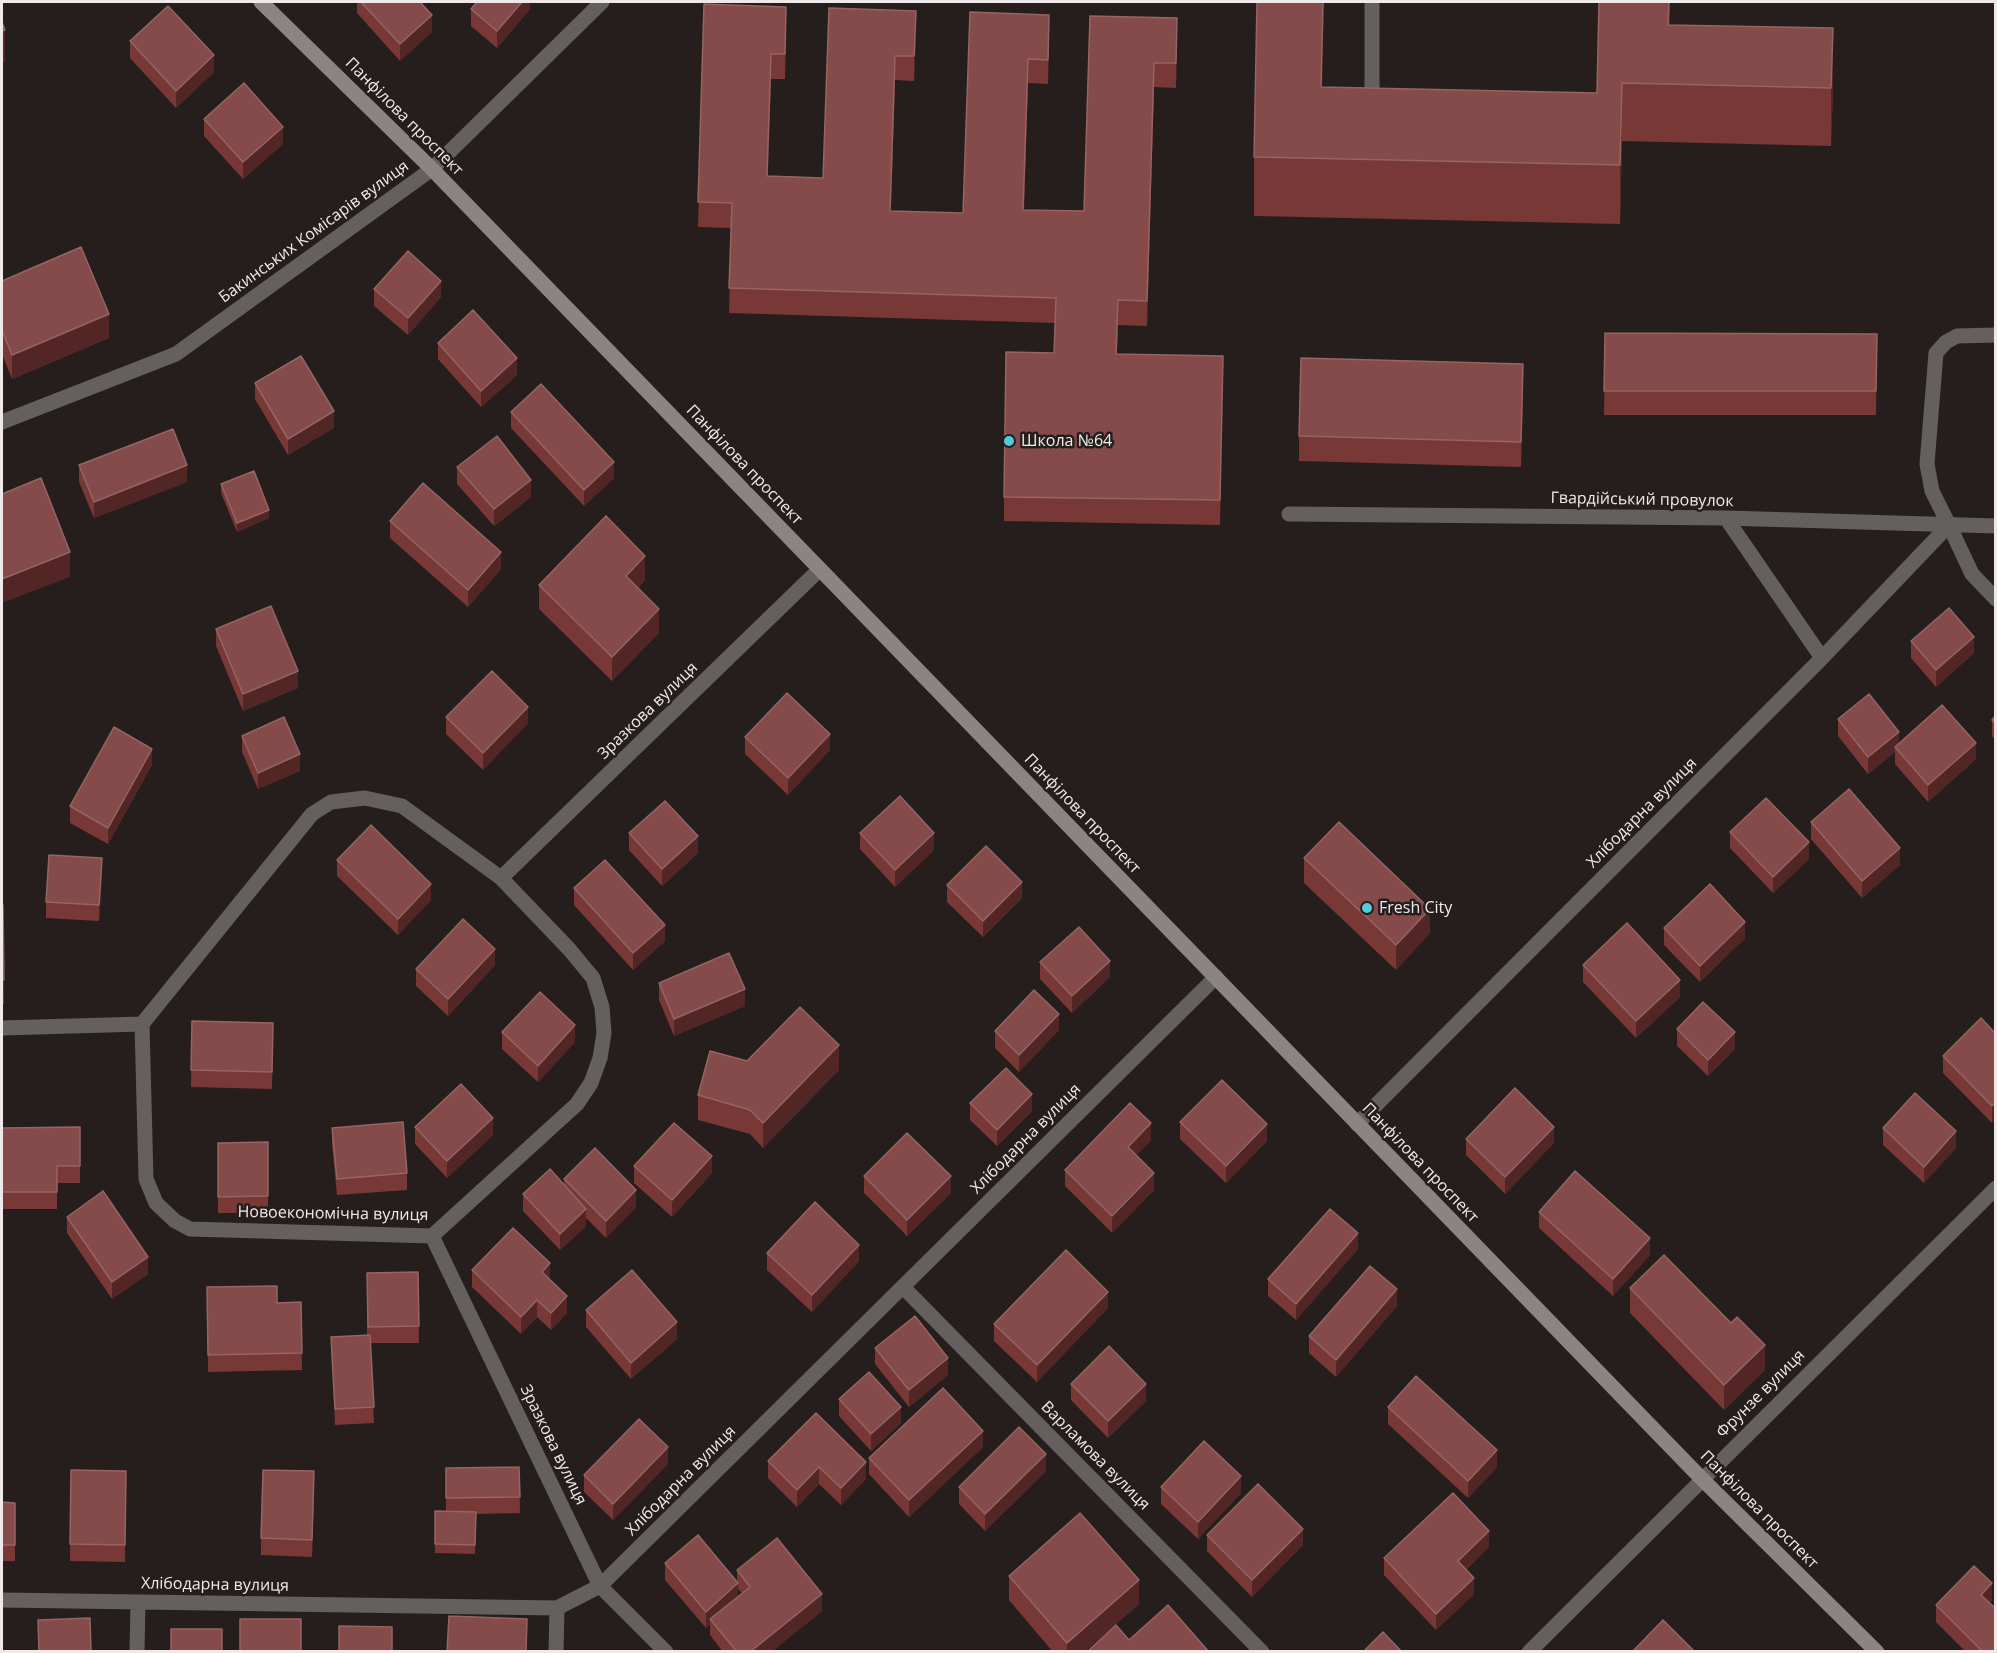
<!DOCTYPE html>
<meta charset="utf-8">
<style>
body{margin:0}
#map{position:relative;width:1997px;height:1653px;overflow:hidden;background:#251e1d;font-family:"Open Sans",sans-serif}
canvas{display:block}
.frame{position:absolute;inset:0;border:3px solid #efeae9;pointer-events:none}
</style>
<div id="map">
<canvas width="1997" height="1653"></canvas>
<div class="frame"></div>
</div>
<script>
const g = document.querySelector('canvas').getContext('2d');
g.lineJoin = 'round';
const shape = rows => new Path2D(rows.map(r => 'M' + r).join(''));
function strokePath(path, color, width, dash) { g.strokeStyle = color; g.lineWidth = width; g.lineCap = dash ? 'butt' : 'round'; g.setLineDash(dash || []); g.stroke(path); }
function paint(path, color) { g.fillStyle = color; g.fill(path, 'evenodd'); }
function label(font, color, halo, rows, align = 'center') {
  g.font = font + ' "Open Sans",sans-serif'; g.lineWidth = 5; g.setLineDash([]); g.textBaseline = 'middle'; g.strokeStyle = halo; g.fillStyle = color; for (const [text, x, y, turn = 0] of rows) {
    g.save(); g.translate(x, y); g.rotate((+turn || 0) * Math.PI / 180); g.textAlign = isNaN(turn) ? turn : align; if (halo) g.strokeText(text, 0, 0); g.fillText(text, 0, 0); g.restore();
  }
}
const lane = shape([
 [1372,2,1372,106],
 [1949,525,1932,491,1927,464,1936,353,1946,342,1957,336,1996,335]
]);
const street = shape([
 [2,422,176,354,432,169,602,2],
 [1289,514,1726,518,1996,526],
 [1726,518,1822,658],
 [365,798,402,806,501,878,569,949,593,978,602,1007,604,1033,600,1058,591,1083,577,1104,432,1236,190,1229,175,1221,156,1203,146,1179,142,1024,312,814,331,802,365,798],
 [501,878,820,569],
 [2,1028,142,1024],
 [1357,1124,1822,658,1949,525,1972,574,1996,599],
 [432,1236,600,1586,666,1652],
 [903,1287,1262,1652],
 [2,1600,557,1608,600,1586,1216,977],
 [137,1652,138,1602],
 [556,1652,557,1608],
 [1529,1652,1996,1188]
]);
const secondary = shape([
 [261,2,432,169,1701,1478,1877,1652]
]);
const wall = shape([
 [357,2,420,2,432,32,400,61,357,13],
 [530,2,530,9,497,48,471,26,471,9],
 [1670,2,1670,25,1833,87,1831,146,1622,141,1620,224,1254,216,1254,157,1322,87,1597,93],
 [704,4,786,31,785,79,771,79,767,176,823,178,829,8,916,35,914,81,895,80,891,211,963,213,970,12,1049,39,1048,84,1028,83,1024,210,1084,211,1090,16,1177,43,1176,88,1154,87,1147,326,1118,325,1117,354,1223,356,1220,525,1004,521,1004,497,1054,353,1055,323,729,313,731,228,698,227],
 [130,41,214,72,176,108,130,58],
 [204,119,283,144,243,179,204,136],
 [2,281,109,338,12,379,2,354],
 [374,289,441,297,408,335,374,306],
 [1605,333,1877,334,1876,415,1604,415],
 [438,343,517,375,481,407,438,359],
 [255,383,334,428,288,455,255,399],
 [1523,389,1521,467,1299,461,1299,436],
 [511,412,614,478,584,506,511,428],
 [79,465,187,482,94,518,79,482],
 [457,467,531,497,494,526,457,484],
 [221,484,269,518,237,532,221,493],
 [390,521,501,569,468,607,390,538],
 [645,580,638,588,659,633,612,681,539,609,539,585],
 [216,629,298,688,243,711,216,646],
 [1911,641,1974,653,1936,687,1911,658],
 [1995,716,1995,740,1992,736,1992,720],
 [446,717,528,723,483,770,446,734],
 [1838,719,1899,743,1976,759,1928,802,1895,764,1895,752,1868,774,1838,736],
 [242,736,300,771,258,789,242,752],
 [745,737,830,750,788,795,745,754],
 [152,765,108,844,70,823,70,806],
 [1811,822,1900,865,1862,898,1811,839],
 [1730,832,1809,859,1773,893,1730,848],
 [629,833,698,853,662,886,629,850],
 [860,833,934,850,895,887,860,849],
 [1304,858,1430,933,1396,970,1304,883],
 [337,860,431,900,398,935,337,876],
 [102,875,99,921,46,918,46,902],
 [947,885,1022,898,983,937,947,902],
 [574,888,665,941,633,970,574,905],
 [2,905,3,905,4,1004,2,1004],
 [1664,928,1745,938,1700,982,1664,945],
 [1040,962,1110,977,1072,1013,1040,979],
 [495,965,448,1016,416,986,416,969],
 [1583,965,1680,997,1636,1038,1583,982],
 [659,983,745,1006,674,1036,659,1000],
 [192,1021,273,1023,272,1089,191,1087],
 [1677,1029,1735,1049,1708,1076,1677,1046],
 [1059,1030,1019,1072,995,1048,995,1031],
 [502,1032,575,1042,538,1082,502,1049],
 [1995,1033,1992,1123,1943,1073,1943,1056],
 [747,1061,839,1070,763,1148,750,1134,698,1120,698,1095],
 [970,1103,1032,1111,997,1146,970,1120],
 [1180,1122,1267,1141,1226,1183,1180,1139],
 [80,1127,80,1183,57,1183,57,1209,2,1209,2,1128],
 [415,1127,493,1135,447,1178,415,1144],
 [332,1128,407,1173,407,1190,337,1195,332,1144],
 [1883,1128,1956,1148,1924,1183,1883,1145],
 [1466,1139,1554,1143,1505,1194,1466,1155],
 [1151,1140,1136,1155,1154,1190,1112,1233,1065,1186,1065,1170],
 [268,1142,268,1213,218,1213,218,1143],
 [634,1166,712,1173,672,1217,634,1183],
 [864,1176,951,1193,907,1236,864,1193],
 [564,1179,636,1207,606,1238,586,1218,586,1226,560,1250,523,1211,523,1194,564,1185],
 [1539,1212,1650,1255,1613,1296,1539,1228],
 [67,1217,148,1274,112,1299,67,1233],
 [1358,1249,1296,1320,1268,1296,1268,1279],
 [767,1253,859,1261,812,1312,767,1270],
 [472,1270,550,1280,567,1313,551,1330,537,1317,521,1334,472,1287],
 [418,1272,419,1343,370,1343,374,1423,335,1425,331,1337,367,1335,367,1273],
 [207,1287,277,1303,301,1302,302,1370,208,1372],
 [1630,1288,1765,1370,1724,1410,1630,1313],
 [1397,1306,1336,1377,1309,1353,1309,1336],
 [1108,1308,1037,1382,994,1341,994,1324],
 [586,1310,677,1339,631,1379,586,1327],
 [875,1348,948,1375,909,1407,875,1364],
 [1071,1384,1146,1401,1108,1438,1071,1400],
 [839,1399,901,1423,871,1451,839,1416],
 [1388,1407,1497,1467,1468,1498,1388,1424],
 [983,1447,909,1517,869,1474,869,1458],
 [768,1461,866,1462,866,1479,841,1505,819,1484,797,1507,768,1478],
 [668,1464,613,1520,584,1492,584,1475],
 [519,1467,520,1513,476,1514,475,1554,435,1553,435,1511,446,1511,446,1468],
 [71,1470,126,1471,125,1562,70,1561],
 [1046,1471,985,1531,959,1504,959,1487],
 [1161,1487,1241,1493,1198,1539,1161,1504],
 [314,1488,312,1557,261,1555,261,1538],
 [2,1502,15,1503,15,1561,2,1561],
 [1207,1535,1303,1545,1252,1597,1207,1551],
 [1489,1547,1466,1570,1474,1594,1436,1630,1384,1575,1384,1558],
 [665,1563,737,1581,737,1570,822,1611,771,1652,723,1652,710,1635,710,1624,706,1628,665,1580],
 [738,1589,742,1593,738,1596],
 [1009,1576,1139,1604,1084,1652,1053,1652,1009,1600],
 [1992,1600,1990,1603,1995,1652,1966,1652,1936,1622,1936,1605]
]);
const shadedWall = shape([
 [522,2,530,2,530,9,497,48,497,31],
 [1323,2,1324,2,1321,145,1321,87],
 [1669,2,1670,2,1670,20,1668,83],
 [786,7,786,31,785,79,785,54],
 [916,11,916,35,914,81,914,56],
 [432,15,432,32,400,61,400,44],
 [1049,15,1049,39,1048,84,1048,60],
 [1177,18,1177,43,1176,88,1176,63],
 [1833,28,1833,87,1831,146,1831,88],
 [5,30,5,62,2,63,2,31],
 [771,54,771,79,767,201,767,176],
 [214,55,214,72,176,108,176,91],
 [895,56,895,80,890,235,890,211],
 [1028,59,1028,83,1023,234,1023,210],
 [1154,63,1154,87,1147,326,1147,301],
 [1622,83,1622,141,1620,224,1620,165],
 [283,127,283,144,243,179,243,162],
 [441,281,441,297,408,335,408,318],
 [1118,300,1118,325,1116,379,1116,354],
 [109,314,109,338,12,379,12,355],
 [517,358,517,375,481,407,481,391],
 [1523,364,1523,389,1521,467,1521,442],
 [334,411,334,428,288,455,288,439],
 [614,462,614,478,584,506,584,490],
 [187,465,187,482,94,518,94,502],
 [531,480,531,497,494,526,494,509],
 [269,510,269,518,237,532,237,523],
 [70,552,70,577,2,603,2,579],
 [501,552,501,569,468,607,468,590],
 [645,556,645,580,626,600,626,576],
 [659,609,659,633,612,681,612,657],
 [1974,637,1974,653,1936,687,1936,670],
 [298,671,298,688,243,711,243,694],
 [528,707,528,723,483,770,483,753],
 [1899,732,1899,749,1895,747,1895,752,1868,774,1868,757],
 [830,734,830,750,788,795,788,778],
 [1976,743,1976,759,1928,802,1928,785],
 [152,749,152,765,108,844,108,828],
 [300,754,300,771,258,789,258,773],
 [934,833,934,850,895,887,895,870],
 [698,836,698,853,662,886,662,869],
 [1809,842,1809,859,1773,893,1773,877],
 [1900,848,1900,865,1862,898,1862,881],
 [102,858,102,875,99,921,99,905],
 [1022,882,1022,898,983,937,983,921],
 [431,884,431,900,398,935,398,919],
 [1430,909,1430,933,1396,970,1396,945],
 [1745,922,1745,938,1700,982,1700,966],
 [665,925,665,941,633,970,633,953],
 [495,949,495,965,448,1016,448,999],
 [1110,961,1110,977,1072,1013,1072,996],
 [1680,980,1680,997,1636,1038,1636,1021],
 [745,989,745,1006,674,1036,674,1019],
 [1059,1014,1059,1030,1019,1072,1019,1055],
 [575,1025,575,1042,538,1082,538,1066],
 [1735,1032,1735,1049,1708,1076,1708,1060],
 [839,1045,839,1070,763,1148,763,1123],
 [1032,1094,1032,1111,997,1146,997,1130],
 [1995,1103,1995,1120,1992,1123,1992,1106],
 [493,1118,493,1135,447,1178,447,1161],
 [1151,1123,1151,1140,1128,1164,1128,1147],
 [1267,1124,1267,1141,1226,1183,1226,1166],
 [1554,1127,1554,1143,1505,1194,1505,1177],
 [1956,1131,1956,1148,1924,1183,1924,1167],
 [712,1156,712,1173,672,1217,672,1200],
 [1154,1173,1154,1190,1112,1233,1112,1216],
 [951,1176,951,1193,907,1236,907,1220],
 [636,1190,636,1207,606,1238,606,1221],
 [586,1209,586,1226,560,1250,560,1234],
 [1358,1233,1358,1249,1296,1320,1296,1304],
 [1650,1238,1650,1255,1613,1296,1613,1279],
 [859,1245,859,1261,812,1312,812,1295],
 [148,1257,148,1274,112,1299,112,1282],
 [550,1263,550,1280,542,1272],
 [1397,1289,1397,1306,1336,1377,1336,1360],
 [1108,1292,1108,1308,1037,1382,1037,1365],
 [567,1296,567,1313,551,1330,551,1313],
 [537,1300,537,1317,521,1334,521,1317],
 [677,1322,677,1339,631,1379,631,1363],
 [1765,1345,1765,1370,1724,1410,1724,1385],
 [948,1358,948,1375,909,1407,909,1390],
 [1146,1384,1146,1401,1108,1438,1108,1421],
 [901,1407,901,1423,871,1451,871,1434],
 [983,1431,983,1447,909,1517,909,1500],
 [668,1447,668,1464,613,1520,613,1504],
 [1497,1450,1497,1467,1468,1498,1468,1481],
 [1046,1454,1046,1471,985,1531,985,1514],
 [866,1462,866,1479,841,1505,841,1488],
 [819,1467,819,1484,797,1507,797,1490],
 [314,1471,314,1488,312,1557,312,1540],
 [1241,1476,1241,1493,1198,1539,1198,1522],
 [1303,1529,1303,1545,1252,1597,1252,1580],
 [1489,1531,1489,1547,1458,1577,1458,1561],
 [1474,1578,1474,1594,1436,1630,1436,1614],
 [1139,1580,1139,1604,1084,1652,1067,1652,1067,1643],
 [738,1583,738,1600,710,1619,710,1624,706,1628,706,1612],
 [1992,1583,1992,1600,1981,1611,1981,1595],
 [822,1594,822,1611,771,1652,750,1652]
]);
const building = shape([
 [361,2,420,2,432,15,400,44,361,2],
 [477,2,522,2,497,31,471,9,477,2],
 [1257,2,1323,2,1321,87,1597,93,1599,2,1669,2,1668,25,1833,28,1831,88,1622,83,1620,165,1254,157,1257,2],
 [704,4,786,7,785,54,771,54,767,176,823,178,829,8,916,11,914,56,895,56,890,211,963,213,970,12,1049,15,1048,60,1028,59,1023,210,1084,211,1090,16,1177,18,1176,63,1154,63,1147,301,1118,300,1116,354,1223,356,1220,500,1004,497,1006,352,1054,353,1056,298,729,288,732,203,698,202,704,4],
 [168,6,214,55,176,91,130,41,168,6],
 [2,22,5,30,2,31,2,22],
 [244,83,283,127,243,162,204,119,244,83],
 [81,247,109,314,12,355,2,330,2,281,81,247],
 [408,251,441,281,408,318,374,289,408,251],
 [473,310,517,358,481,391,438,343,473,310],
 [1605,333,1877,334,1876,391,1604,391,1605,333],
 [301,356,334,411,288,439,255,383,301,356],
 [1301,358,1523,364,1521,442,1299,436,1301,358],
 [541,384,614,462,584,490,511,412,541,384],
 [173,429,187,465,94,502,79,465,173,429],
 [497,436,531,480,494,509,457,467,497,436],
 [254,471,269,510,237,523,221,484,254,471],
 [41,478,70,552,2,579,2,494,41,478],
 [423,483,501,552,468,590,390,521,423,483],
 [606,516,645,556,626,576,659,609,612,657,539,585,606,516],
 [271,606,298,671,243,694,216,629,271,606],
 [1949,608,1974,637,1936,670,1911,641,1949,608],
 [492,671,528,707,483,753,446,717,492,671],
 [787,693,830,734,788,778,745,737,787,693],
 [1869,694,1899,732,1868,757,1838,719,1869,694],
 [1942,705,1976,743,1928,785,1895,747,1942,705],
 [1995,716,1995,723,1992,720,1995,716],
 [284,717,300,754,258,773,242,736,284,717],
 [114,727,152,749,108,828,70,806,114,727],
 [1849,789,1900,848,1862,881,1811,822,1849,789],
 [900,796,934,833,895,870,860,833,900,796],
 [1766,798,1809,842,1773,877,1730,832,1766,798],
 [665,801,698,836,662,869,629,833,665,801],
 [1339,822,1430,909,1396,945,1304,858,1339,822],
 [371,825,431,884,398,919,337,860,371,825],
 [986,846,1022,882,983,921,947,885,986,846],
 [49,855,102,858,99,905,46,902,49,855],
 [605,860,665,925,633,953,574,888,605,860],
 [1710,884,1745,922,1700,966,1664,928,1710,884],
 [2,905,3,905,4,980,2,980,2,905],
 [463,919,495,949,448,999,416,969,463,919],
 [1627,923,1680,980,1636,1021,1583,965,1627,923],
 [1079,927,1110,961,1072,996,1040,962,1079,927],
 [729,953,745,989,674,1019,659,983,729,953],
 [1034,990,1059,1014,1019,1055,995,1031,1034,990],
 [540,992,575,1025,538,1066,502,1032,540,992],
 [1703,1002,1735,1032,1708,1060,1677,1029,1703,1002],
 [800,1007,839,1045,763,1123,750,1110,698,1095,710,1051,747,1061,800,1007],
 [1981,1018,1995,1033,1995,1103,1992,1106,1943,1056,1981,1018],
 [192,1021,273,1023,272,1072,191,1070,192,1021],
 [1006,1068,1032,1094,997,1130,970,1103,1006,1068],
 [1222,1080,1267,1124,1226,1166,1180,1122,1222,1080],
 [461,1084,493,1118,447,1161,415,1127,461,1084],
 [1515,1088,1554,1127,1505,1177,1466,1139,1515,1088],
 [1915,1093,1956,1131,1924,1167,1883,1128,1915,1093],
 [1130,1103,1151,1123,1128,1147,1154,1173,1112,1216,1065,1170,1130,1103],
 [403,1122,407,1173,337,1179,332,1128,403,1122],
 [674,1123,712,1156,672,1200,634,1166,674,1123],
 [80,1127,80,1166,57,1166,57,1192,2,1192,2,1128,80,1127],
 [907,1133,951,1176,907,1220,864,1176,907,1133],
 [268,1142,268,1196,218,1197,218,1143,268,1142],
 [595,1148,636,1190,606,1221,564,1179,595,1148],
 [550,1169,586,1209,560,1234,523,1194,550,1169],
 [1575,1171,1650,1238,1613,1279,1539,1212,1575,1171],
 [103,1191,148,1257,112,1282,67,1217,103,1191],
 [815,1202,859,1245,812,1295,767,1253,815,1202],
 [1330,1209,1358,1233,1296,1304,1268,1279,1330,1209],
 [513,1228,550,1263,542,1272,567,1296,551,1313,537,1300,521,1317,472,1270,513,1228],
 [1066,1250,1108,1292,1037,1365,994,1324,1066,1250],
 [1664,1255,1731,1323,1737,1317,1765,1345,1724,1385,1630,1288,1664,1255],
 [1370,1266,1397,1289,1336,1360,1309,1336,1370,1266],
 [632,1270,677,1322,631,1363,586,1310,632,1270],
 [418,1272,419,1326,368,1327,367,1273,418,1272],
 [277,1286,277,1303,301,1302,302,1353,208,1355,207,1287,277,1286],
 [915,1316,948,1358,909,1390,875,1348,915,1316],
 [370,1335,374,1407,335,1409,331,1337,370,1335],
 [1109,1346,1146,1384,1108,1421,1071,1384,1109,1346],
 [869,1372,901,1407,871,1434,839,1399,869,1372],
 [1416,1376,1497,1450,1468,1481,1388,1407,1416,1376],
 [943,1388,983,1431,909,1500,869,1458,943,1388],
 [816,1413,866,1462,841,1488,819,1467,797,1490,768,1461,816,1413],
 [639,1419,668,1447,613,1504,584,1475,639,1419],
 [1019,1427,1046,1454,985,1514,959,1487,1019,1427],
 [1204,1441,1241,1476,1198,1522,1161,1487,1204,1441],
 [519,1467,520,1497,446,1498,446,1468,519,1467],
 [71,1470,126,1471,125,1545,70,1544,71,1470],
 [263,1470,314,1471,312,1540,261,1538,263,1470],
 [1258,1484,1303,1529,1252,1580,1207,1535,1258,1484],
 [1453,1493,1489,1531,1458,1561,1474,1578,1436,1614,1384,1558,1453,1493],
 [2,1502,15,1503,15,1545,2,1545,2,1502],
 [435,1511,476,1512,475,1545,435,1544,435,1511],
 [1080,1513,1139,1580,1067,1643,1009,1576,1080,1513],
 [698,1535,738,1583,706,1612,665,1563,698,1535],
 [777,1538,822,1594,750,1652,737,1652,710,1619,750,1587,737,1570,777,1538],
 [1974,1566,1992,1583,1981,1595,1995,1608,1995,1652,1983,1652,1936,1605,1974,1566],
 [1168,1605,1209,1652,1087,1652,1116,1625,1129,1640,1168,1605],
 [449,1616,527,1619,526,1652,447,1652,449,1616],
 [90,1618,91,1652,39,1652,38,1620,90,1618],
 [240,1619,301,1619,301,1652,240,1652,240,1619],
 [1663,1620,1695,1652,1632,1652,1663,1620],
 [339,1626,392,1627,392,1652,339,1652,339,1626],
 [171,1629,222,1629,222,1652,171,1652,171,1629],
 [1383,1632,1402,1652,1363,1652,1383,1632]
]);
const markers = [
 [1009,441,6,"#53cbdb"],
 [1367,908,6,"#53cbdb"]
];
const streetNames = [
 ["Панфілова проспект",404,117,45],
 ["Бакинських Комісарів вулиця",314,232,-36],
 ["Панфілова проспект",744,465,46],
 ["Гвардійський провулок",1642,500,1],
 ["Зразкова вулиця",648,711,-44],
 ["Хлібодарна вулиця",1642,813,-45],
 ["Панфілова проспект",1082,814,46],
 ["Хлібодарна вулиця",1026,1139,-45],
 ["Панфілова проспект",1420,1163,46],
 ["Новоекономічна вулиця",333,1214,1],
 ["Фрунзе вулиця",1761,1394,-45],
 ["Зразкова вулиця",553,1445,64],
 ["Варламова вулиця",1095,1456,45],
 ["Хлібодарна вулиця",681,1481,-45],
 ["Панфілова проспект",1759,1510,45],
 ["Хлібодарна вулиця",215,1585,1]
];
const poiNames = [
 ["Школа №64",1021,441],
 ["Fresh City",1379,908]
];
strokePath(lane, '#64605f', 15);
strokePath(street, '#64605f', 15);
strokePath(secondary, '#8b8484', 15);
paint(wall, '#773836');
paint(shadedWall, '#512624');
paint(building, '#844b4a');
strokePath(building, '#956463', 1.5);
for (const [x, y, r, color] of markers) { const dot = new Path2D(); dot.arc(x, y, r, 0, 2 * Math.PI); g.fillStyle = color; g.fill(dot); strokePath(dot, '#251e1d', 2); }
label('16px', '#efeae9', '#251e1d', streetNames);
label('16px', '#efeae9', '#251e1d', poiNames, 'left');
</script>
